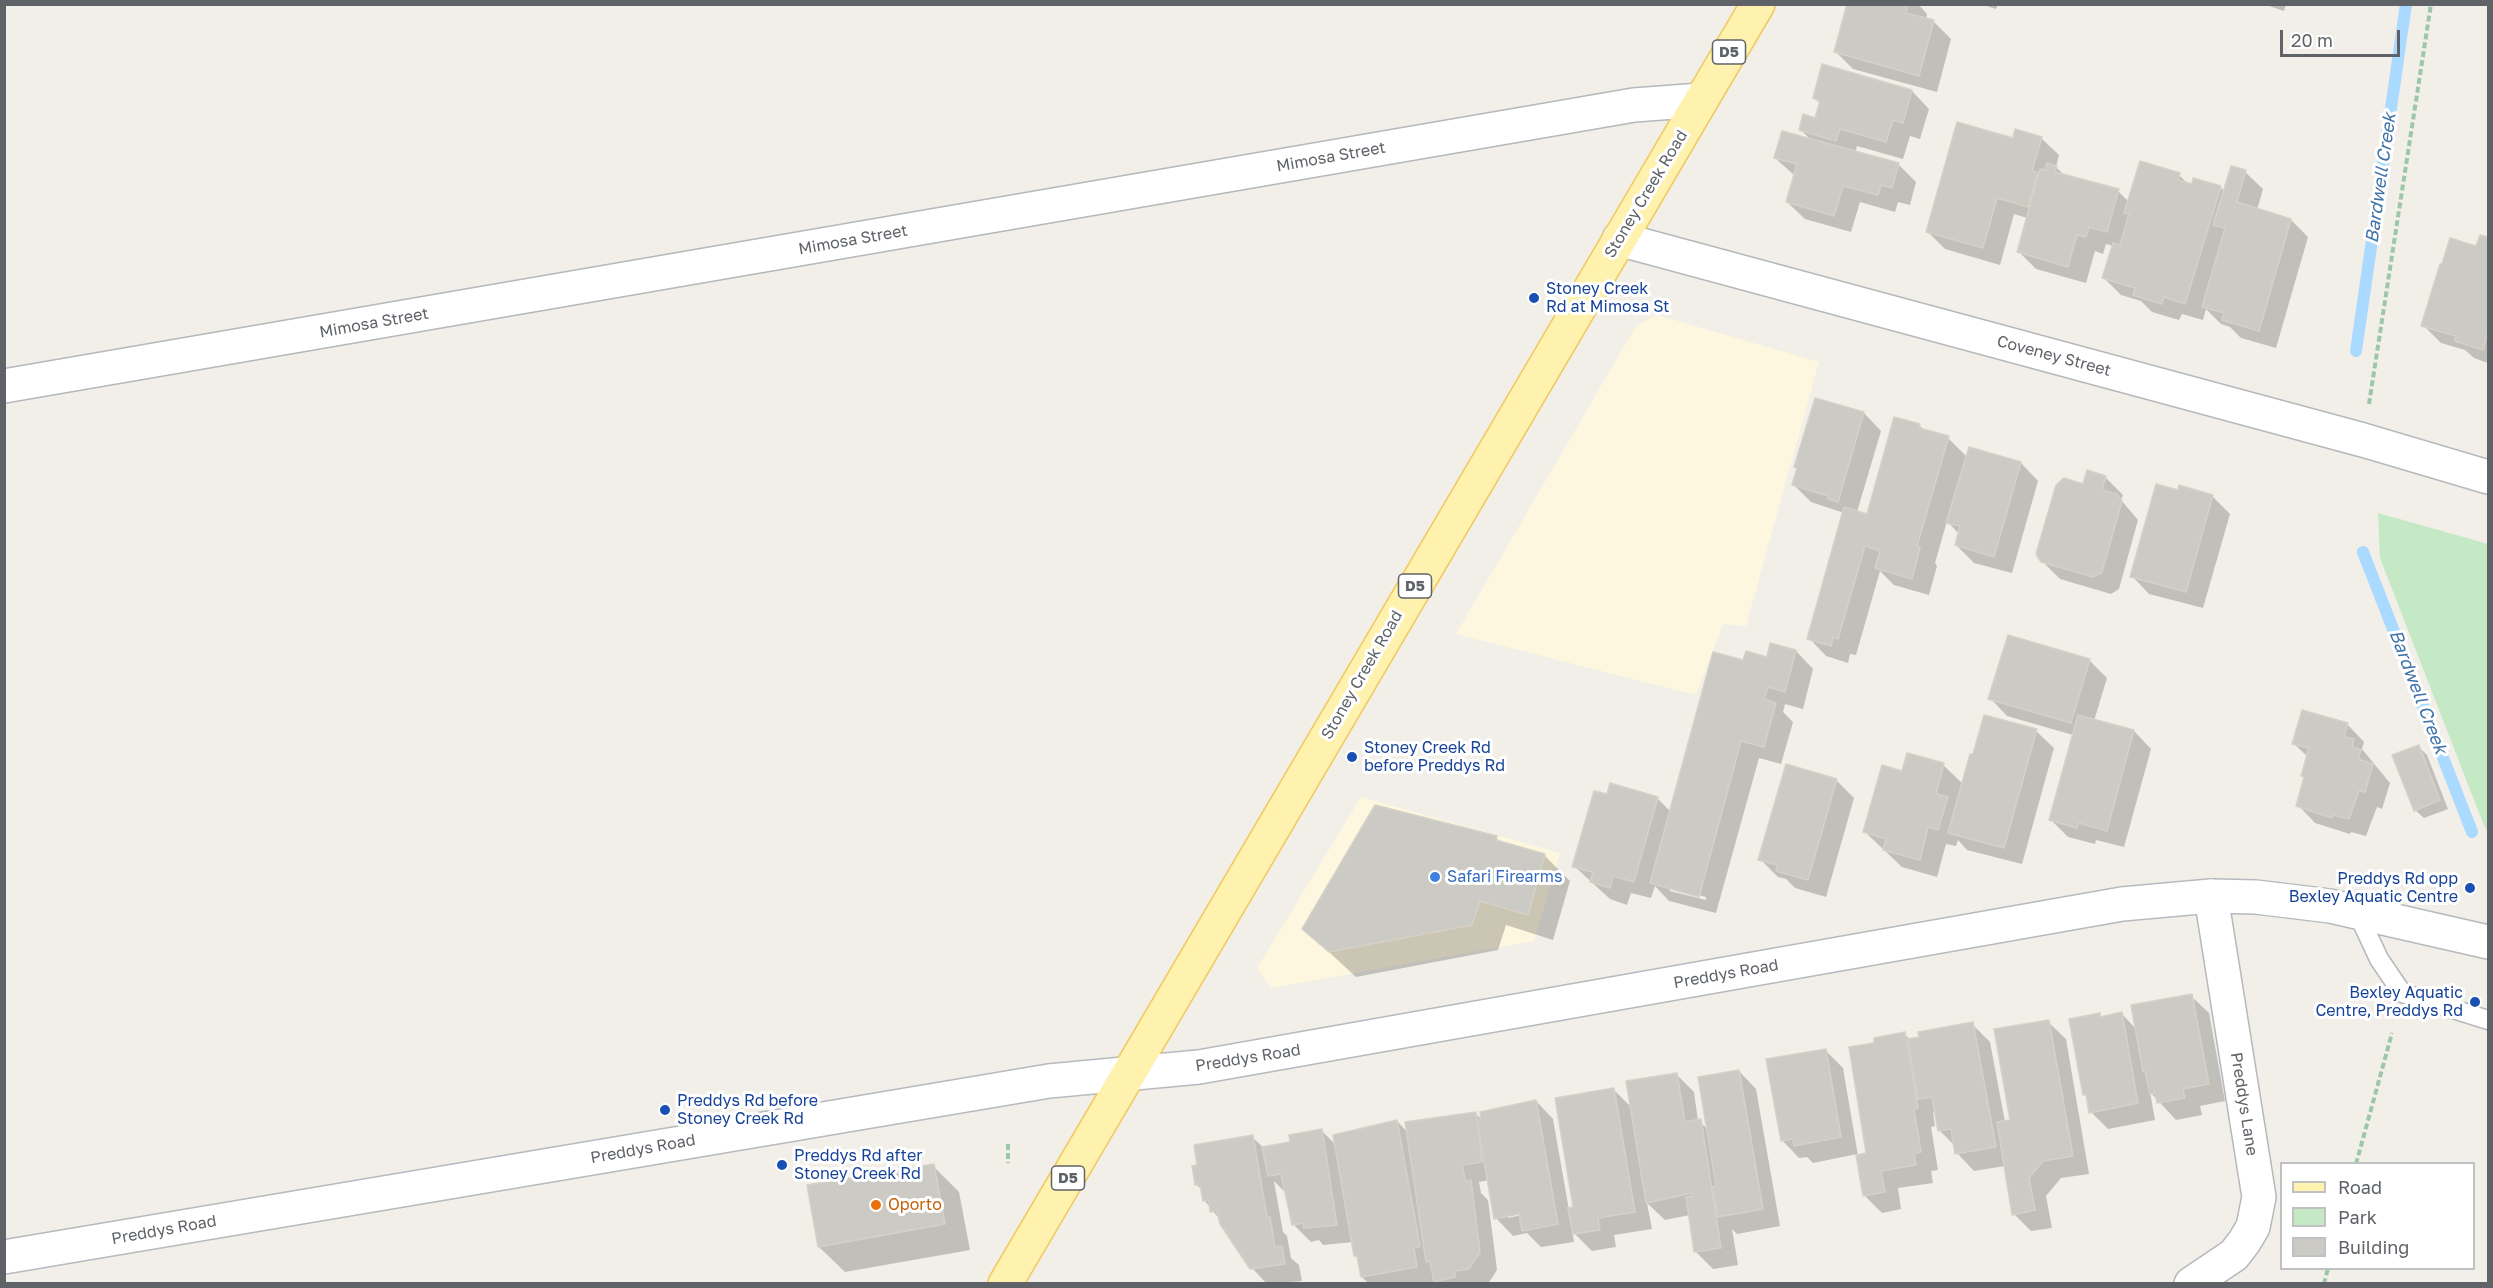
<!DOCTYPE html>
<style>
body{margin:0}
#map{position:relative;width:2493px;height:1288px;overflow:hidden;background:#f1efe8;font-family:"Golos Text",sans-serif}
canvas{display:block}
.frame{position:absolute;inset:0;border:6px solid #5f6368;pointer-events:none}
.legend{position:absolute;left:2280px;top:1162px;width:195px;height:108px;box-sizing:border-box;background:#fff;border:2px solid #bfc1c3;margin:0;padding:8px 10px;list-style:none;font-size:18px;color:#5f6368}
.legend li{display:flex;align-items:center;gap:12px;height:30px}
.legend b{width:30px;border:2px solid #bfc1c3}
.scale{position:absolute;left:2280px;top:30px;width:120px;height:27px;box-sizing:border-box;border:3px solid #5f6368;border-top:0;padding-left:8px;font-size:18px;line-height:21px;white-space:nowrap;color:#5f6368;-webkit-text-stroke:4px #fff;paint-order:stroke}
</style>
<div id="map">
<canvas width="2493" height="1288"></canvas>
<div class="frame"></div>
<ul class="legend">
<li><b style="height:8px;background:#fff2af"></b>Road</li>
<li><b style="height:16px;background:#c5e8c5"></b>Park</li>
<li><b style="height:16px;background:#cccac5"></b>Building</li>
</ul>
<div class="scale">20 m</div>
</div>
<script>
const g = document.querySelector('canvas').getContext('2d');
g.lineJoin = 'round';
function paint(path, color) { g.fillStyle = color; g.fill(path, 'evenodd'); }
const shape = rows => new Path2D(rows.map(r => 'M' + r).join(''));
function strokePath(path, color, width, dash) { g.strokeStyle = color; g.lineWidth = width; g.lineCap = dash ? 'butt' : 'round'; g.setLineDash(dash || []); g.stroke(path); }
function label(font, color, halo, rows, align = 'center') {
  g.font = font + ' "Golos Text",sans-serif'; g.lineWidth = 6; g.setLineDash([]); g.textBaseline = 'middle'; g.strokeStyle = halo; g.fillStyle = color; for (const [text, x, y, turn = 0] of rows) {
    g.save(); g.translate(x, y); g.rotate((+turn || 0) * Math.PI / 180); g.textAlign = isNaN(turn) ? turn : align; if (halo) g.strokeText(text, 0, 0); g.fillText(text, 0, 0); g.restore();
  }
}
const commercial = shape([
 [1657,315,1819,362,1746,626,1723,624,1696,695,1456,634,1636,326],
 [1361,797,1560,853,1534,941,1271,988,1257,968]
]);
const green = shape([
 [2378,513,2488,544,2488,833,2483,823,2380,558]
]);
const shadow = shape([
 [1849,4,1918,4,1927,14,1926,20,1934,22,1951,39,1937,92,1853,69,1836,52],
 [1980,4,1998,4,1996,9],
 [2263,4,2286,4,2284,11],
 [1912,91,1929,109,1920,139,1910,136,1903,159,1857,146,1855,153,1899,165,1916,182,1910,205,1898,202,1895,212,1860,202,1851,232,1805,219,1787,202,1795,176,1775,158,1812,141,1800,129,1816,120,1821,104,1814,98],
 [2041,138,2059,155,2056,167,2065,176,2118,191,2129,202,2179,175,2189,185,2220,187,2225,192,2245,172,2263,189,2257,210,2291,220,2308,237,2276,348,2241,338,2230,327,2221,324,2206,309,2203,320,2182,314,2179,320,2152,312,2141,301,2121,295,2103,277,2113,246,2106,244,2103,254,2095,251,2086,283,2036,269,2019,252,2027,218,2014,214,2000,265,1945,249,1928,232,2014,140],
 [2481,236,2488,239,2488,363,2474,358,2465,350,2441,343,2423,325,2477,247],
 [1864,413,1881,431,1857,512,1868,515,1919,425,1925,431,1948,438,1967,457,2021,463,2038,481,2012,573,1974,563,1956,545,1959,534,1947,521,1935,563,1937,566,1929,595,1894,585,1880,571,1856,655,1850,654,1848,663,1826,656,1809,638,1844,513,1811,502,1794,485],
 [2105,477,2123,495,2121,500,2138,520,2119,589,2111,594,2060,579,2042,561,2084,486],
 [2179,492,2212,496,2230,514,2203,608,2149,594,2132,576],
 [1796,651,1813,669,1803,709,1785,704,1783,712,1793,722,1781,764,1759,758,1716,913,1669,901,1655,886,1651,898,1631,893,1627,905,1610,899,1574,866,1608,796,1657,798,1671,812,1744,662,1768,659],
 [1670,887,1706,897,1706,900,1670,891],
 [2089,660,2107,678,2094,721,2134,731,2151,749,2124,847,2096,840,2095,844,2068,837,2051,820,2073,735,2007,716,1990,698],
 [2347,724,2364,742,2362,749,2390,783,2382,809,2377,807,2366,836,2351,832,2350,834,2315,823,2298,805,2305,778,2308,757,2294,744],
 [2036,731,2054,748,2022,864,1967,850,1958,840,1956,846,1946,844,1937,877,1902,867,1865,832,1903,773,1943,765,1963,784,1974,756],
 [2418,746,2427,755,2448,809,2424,818,2415,810],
 [1836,780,1854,798,1826,897,1795,888,1786,879,1778,877,1760,859],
 [1496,838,1502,843,1544,855,1570,881,1553,940,1506,925,1498,950,1356,977,1304,929],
 [2191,996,2209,1013,2225,1101,2200,1106,2202,1115,2176,1120,2150,1092,2155,1120,2108,1129,2091,1112,2088,1098,2084,1094,2099,1014,2102,1018,2122,1014,2136,1029],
 [2048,1022,2066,1039,2089,1174,2061,1178,2046,1196,2052,1228,2031,1231,2014,1214,2005,1166,1974,1171,1957,1153,1955,1146,1939,1130,1937,1116,1933,1112,1935,1126,1931,1127,1938,1170,1931,1171,1933,1183,1898,1188,1901,1209,1882,1213,1864,1195,1857,1154,1813,1163,1807,1157,1799,1158,1782,1140,1826,1051,1843,1068,1858,1156,1868,1155,1876,1044,1904,1034,1911,1040,1972,1024,1990,1042,2005,1122,2011,1121],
 [1739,1071,1756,1089,1780,1226,1737,1234,1732,1229,1738,1265,1713,1269,1696,1252,1690,1215,1665,1220,1647,1203,1652,1229,1614,1235,1616,1247,1592,1251,1572,1231,1574,1242,1541,1247,1527,1233,1513,1236,1496,1218,1489,1180,1479,1182,1481,1193,1488,1200,1497,1270,1488,1284,1438,1284,1433,1279,1434,1284,1369,1284,1362,1277,1353,1242,1323,1245,1319,1240,1311,1242,1293,1224,1286,1193,1274,1181,1283,1232,1287,1236,1291,1258,1299,1265,1302,1281,1267,1284,1252,1268,1221,1221,1204,1200,1203,1191,1196,1184,1252,1137,1264,1148,1292,1143,1321,1130,1336,1145,1397,1121,1408,1133,1475,1113,1482,1120,1536,1101,1553,1119,1569,1210,1575,1209,1613,1089,1632,1108,1676,1074,1694,1092,1698,1121,1708,1129],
 [1526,1211,1526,1214,1508,1218,1508,1215],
 [933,1166,959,1192,970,1250,845,1272,819,1247]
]);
const stream = shape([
 [2356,351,2406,4],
 [2363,552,2472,832]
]);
const building = shape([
 [1847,4,1908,4,1906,13,1934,20,1919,76,1834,52,1847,4],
 [1822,64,1912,90,1903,123,1893,120,1886,142,1840,129,1836,141,1799,130,1803,114,1815,118,1820,101,1813,98,1822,64],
 [1957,122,2013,138,2015,129,2042,137,2032,171,2038,173,2028,207,1997,198,1983,248,1926,232,1957,122],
 [1782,131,1899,163,1892,188,1881,185,1878,195,1843,186,1834,216,1786,202,1797,164,1774,158,1782,131],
 [2140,161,2180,173,2178,180,2192,184,2193,178,2221,186,2185,304,2164,297,2162,304,2133,295,2135,288,2102,278,2113,243,2120,245,2129,214,2124,213,2140,161],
 [2047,163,2057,166,2055,172,2119,189,2107,232,2089,227,2086,237,2077,235,2068,267,2017,252,2040,169,2045,170,2047,163],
 [2231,166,2246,170,2237,202,2291,219,2259,331,2222,320,2224,313,2202,307,2225,228,2213,225,2231,166],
 [2480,235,2488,237,2488,331,2483,350,2455,341,2456,336,2421,326,2440,264,2442,264,2450,238,2476,246,2480,235],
 [1815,398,1864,412,1838,502,1828,499,1828,496,1792,485,1797,468,1794,467,1815,398],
 [1894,417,1920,424,1919,428,1949,436,1917,546,1920,547,1912,579,1875,568,1880,551,1865,546,1838,639,1833,637,1831,646,1807,639,1844,507,1867,514,1894,417],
 [1969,447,2021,462,1994,557,1955,545,1960,526,1946,523,1969,447],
 [2087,470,2106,476,2102,490,2117,494,2122,501,2102,572,2093,577,2041,562,2036,554,2056,485,2064,478,2083,484,2087,470],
 [2156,484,2178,490,2179,485,2213,495,2186,592,2130,577,2156,484],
 [2008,635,2090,659,2071,723,1988,699,2008,635],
 [1770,643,1796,650,1785,692,1768,687,1764,699,1776,703,1764,747,1741,741,1699,897,1650,883,1713,652,1743,660,1746,651,1767,657,1770,643],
 [2302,710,2348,723,2344,737,2354,739,2352,747,2361,750,2358,759,2373,764,2365,792,2359,791,2349,819,2333,815,2332,818,2296,806,2304,777,2301,776,2309,748,2292,744,2302,710],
 [1984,715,2037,729,2004,848,1948,833,1970,754,1973,754,1984,715],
 [2078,715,2134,730,2107,831,2079,823,2077,828,2049,820,2078,715],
 [2419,745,2440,800,2414,811,2392,755,2419,745],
 [1907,753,1944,763,1936,794,1948,797,1938,830,1928,827,1920,860,1883,850,1886,839,1863,832,1882,765,1902,771,1907,753],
 [1786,764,1837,779,1808,880,1776,871,1777,865,1758,860,1786,764],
 [1610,783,1658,797,1634,882,1613,876,1610,888,1590,882,1593,872,1572,867,1594,791,1607,794,1610,783],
 [1375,805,1497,836,1496,840,1545,854,1528,915,1480,901,1472,925,1329,952,1302,929,1375,805],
 [2192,994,2209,1084,2183,1089,2185,1098,2157,1103,2155,1093,2150,1094,2145,1071,2143,1072,2131,1005,2192,994],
 [2122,1012,2138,1103,2089,1113,2086,1094,2083,1095,2069,1019,2100,1013,2100,1017,2122,1012],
 [2049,1020,2073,1156,2043,1161,2029,1178,2035,1210,2012,1215,1997,1122,2010,1120,1994,1029,2049,1020],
 [1973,1022,1996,1147,1955,1154,1951,1129,1938,1131,1932,1097,1918,1099,1908,1039,1919,1037,1918,1032,1973,1022],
 [1905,1032,1918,1108,1914,1109,1921,1152,1914,1154,1916,1165,1881,1171,1885,1192,1863,1196,1856,1155,1866,1153,1849,1047,1874,1043,1874,1038,1905,1032],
 [1826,1049,1841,1137,1794,1146,1793,1139,1781,1141,1766,1059,1826,1049],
 [1739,1070,1763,1209,1718,1217,1712,1187,1716,1186,1698,1077,1739,1070],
 [1677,1073,1685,1122,1701,1119,1721,1248,1694,1252,1686,1197,1693,1196,1692,1193,1646,1203,1626,1081,1677,1073],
 [1614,1088,1635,1212,1598,1218,1600,1230,1573,1234,1568,1208,1573,1207,1555,1098,1614,1088],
 [1536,1100,1558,1224,1522,1231,1519,1214,1494,1219,1477,1120,1481,1120,1480,1112,1536,1100],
 [1476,1112,1482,1162,1462,1165,1466,1182,1471,1180,1480,1252,1469,1269,1455,1271,1455,1277,1434,1282,1430,1261,1426,1262,1405,1122,1476,1112],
 [1397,1120,1420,1246,1414,1248,1417,1267,1361,1277,1357,1256,1354,1256,1333,1135,1397,1120],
 [1322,1129,1337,1225,1304,1228,1303,1223,1292,1225,1281,1174,1268,1176,1262,1147,1290,1142,1289,1135,1322,1129],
 [1253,1135,1267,1217,1270,1217,1275,1247,1282,1246,1285,1264,1250,1269,1220,1224,1217,1211,1210,1212,1209,1200,1203,1201,1200,1184,1195,1185,1192,1166,1197,1165,1194,1145,1253,1135],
 [934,1164,945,1224,818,1247,807,1185,934,1164]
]);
const path = shape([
 [2369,404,2431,4],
 [1008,1144,1008,1163],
 [2356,1164,2392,1033],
 [2324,1284,2328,1268]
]);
const service = shape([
 [2357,912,2379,959,2402,993,2488,1020]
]);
const minor = shape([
 [1619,239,2363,440,2488,477],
 [4,386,1634,105,1701,100],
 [2191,1284,2234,1255,2244,1242,2253,1227,2259,1197,2211,896]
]);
const secondary = shape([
 [4,1257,1049,1081,1199,1067,2122,904,2211,896,2256,897,2330,906,2488,942]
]);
const primary = shape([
 [1005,1284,1758,4]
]);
const markers = [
 [1534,298,6,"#1a4fb4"],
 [1352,757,6,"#1a4fb4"],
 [1435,877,6,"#3f7fe0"],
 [2470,888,6,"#1a4fb4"],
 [2475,1002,6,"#1a4fb4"],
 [665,1110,6,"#1a4fb4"],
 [782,1165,6,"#1a4fb4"],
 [876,1205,6,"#e8710a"]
];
const shields = [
 [1729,52,33],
 [1415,586,33],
 [1068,1178,33]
];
const shieldNames = [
 ["D5",1729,52],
 ["D5",1415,586],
 ["D5",1068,1178]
];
const streetNames = [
 ["Mimosa Street",1331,157,-10],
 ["Stoney Creek Road",1646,194,-59],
 ["Mimosa Street",853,240,-10],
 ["Mimosa Street",374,323,-10],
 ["Coveney Street",2054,356,15],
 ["Stoney Creek Road",1362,675,-60],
 ["Preddys Road",1726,974,-10],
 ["Preddys Road",1248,1058,-9],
 ["Preddys Lane",2244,1104,81],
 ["Preddys Road",643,1149,-10],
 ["Preddys Road",164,1230,-10]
];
const transitNames = [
 ["Stoney Creek",1546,289],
 ["Rd at Mimosa St",1546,307],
 ["Stoney Creek Rd",1364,748],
 ["before Preddys Rd",1364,766],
 ["Preddys Rd opp",2458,879,"right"],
 ["Bexley Aquatic Centre",2458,897,"right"],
 ["Bexley Aquatic",2463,993,"right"],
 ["Centre, Preddys Rd",2463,1011,"right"],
 ["Preddys Rd before",677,1101],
 ["Stoney Creek Rd",677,1119],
 ["Preddys Rd after",794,1156],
 ["Stoney Creek Rd",794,1174]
];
const shopNames = [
 ["Safari Firearms",1447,877]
];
const foodNames = [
 ["Oporto",888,1205]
];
const waterNames = [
 ["Bardwell Creek",2381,178,-82],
 ["Bardwell Creek",2418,692,69]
];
paint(commercial, '#fef7e0');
paint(green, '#c5e8c5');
paint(shadow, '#0003');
strokePath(stream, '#aadaff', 12);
paint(building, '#cccac5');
strokePath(building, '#d6d1c6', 1.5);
strokePath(service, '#b5b8bc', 21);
strokePath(minor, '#b5b8bc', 36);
strokePath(secondary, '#b6babf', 36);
strokePath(primary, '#f2c960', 36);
strokePath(path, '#9cc7a9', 4, [6, 3]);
strokePath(service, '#fff', 18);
strokePath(minor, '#fff', 33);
strokePath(secondary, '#fff', 33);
strokePath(primary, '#fff2af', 33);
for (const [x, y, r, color] of markers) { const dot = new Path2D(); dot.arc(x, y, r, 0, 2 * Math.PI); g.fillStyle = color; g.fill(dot); strokePath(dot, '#fff', 2); }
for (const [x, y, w] of shields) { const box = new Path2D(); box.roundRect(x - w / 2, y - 12, w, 24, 4.5); g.fillStyle = '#fff'; g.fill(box); strokePath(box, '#5f6368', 1.5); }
label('bold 15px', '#5f6368', null, shieldNames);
label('16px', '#5f6368', '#fff', streetNames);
label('16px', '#164399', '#fff', transitNames, 'left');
label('16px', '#366cbe', '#fff', shopNames, 'left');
label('16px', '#c56008', '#fff', foodNames, 'left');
label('italic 18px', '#4174aa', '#fff', waterNames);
</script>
